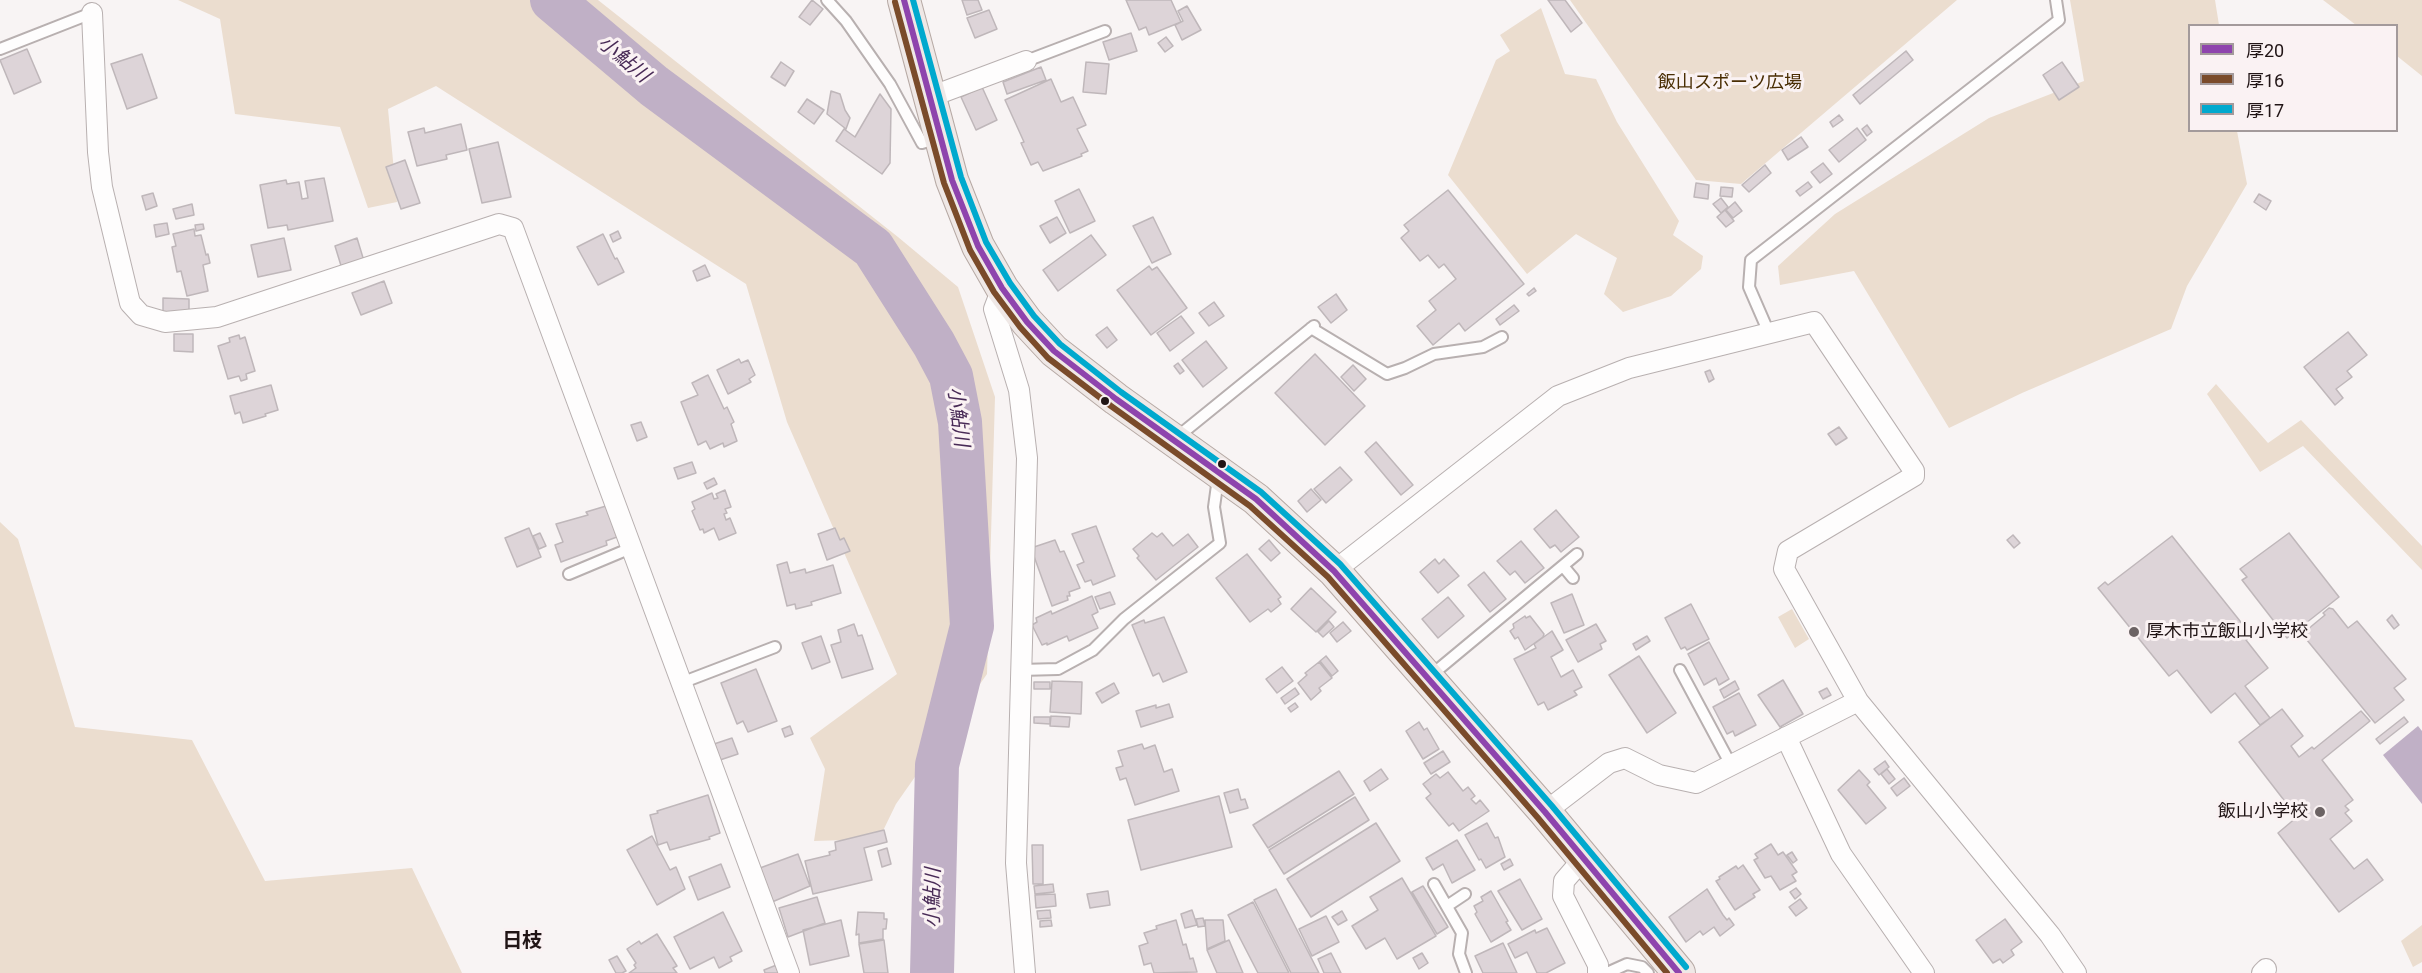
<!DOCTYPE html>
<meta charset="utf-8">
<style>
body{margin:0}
#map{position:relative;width:2422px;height:973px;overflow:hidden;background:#f8f4f4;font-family:Roboto,"Noto Sans JP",sans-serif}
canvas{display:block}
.legend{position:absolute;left:2188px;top:24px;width:210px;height:108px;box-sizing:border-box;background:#faf2f3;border:2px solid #a39a9b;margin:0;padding:8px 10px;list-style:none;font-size:18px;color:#211516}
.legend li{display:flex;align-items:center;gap:12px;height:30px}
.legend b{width:30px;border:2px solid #a39a9b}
</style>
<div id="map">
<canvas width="2422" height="973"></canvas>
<ul class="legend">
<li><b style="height:8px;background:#8e44ad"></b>厚20</li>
<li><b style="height:8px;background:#7a4b2a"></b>厚16</li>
<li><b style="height:8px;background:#00a9ce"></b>厚17</li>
</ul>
</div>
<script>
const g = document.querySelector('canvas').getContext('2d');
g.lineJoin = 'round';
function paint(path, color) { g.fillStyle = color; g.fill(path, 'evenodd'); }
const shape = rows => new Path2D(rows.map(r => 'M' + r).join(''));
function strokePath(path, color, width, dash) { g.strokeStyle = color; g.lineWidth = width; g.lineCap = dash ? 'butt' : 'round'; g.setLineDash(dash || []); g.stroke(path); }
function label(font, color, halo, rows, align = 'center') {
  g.font = font + ' Roboto,"Noto Sans JP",sans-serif'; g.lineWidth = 6; g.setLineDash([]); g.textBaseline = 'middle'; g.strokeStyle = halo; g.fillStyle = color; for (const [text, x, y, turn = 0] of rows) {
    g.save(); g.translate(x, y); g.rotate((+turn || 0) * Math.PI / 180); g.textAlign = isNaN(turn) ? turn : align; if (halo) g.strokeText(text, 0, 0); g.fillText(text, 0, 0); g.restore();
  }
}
const green = shape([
 [178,0,598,0,898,237,958,287,995,397,987,674,896,804,879,839,814,841,825,769,810,738,897,674,787,422,746,284,436,86,388,109,397,202,368,208,340,127,235,114,220,19],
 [1570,0,1957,0,1741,184,1696,180],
 [2070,0,2215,0,2219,25,2190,26,2190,130,2237,131,2247,184,2187,286,2171,329,2022,393,1949,428,1854,271,1780,285,1778,266,1835,214,1989,118,2084,81],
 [2323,0,2422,0,2422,76,2397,56,2396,26,2356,25],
 [1541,8,1565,74,1596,79,1617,122,1679,221,1673,235,1703,256,1701,269,1671,296,1623,312,1604,294,1617,258,1576,234,1527,274,1448,175,1496,60,1510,51,1500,35],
 [2216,384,2268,443,2301,420,2422,546,2422,570,2303,446,2260,472,2207,394],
 [0,522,18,539,75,727,192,740,265,881,412,868,462,973,0,973],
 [1792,609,1809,639,1795,648,1778,617],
 [2422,925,2422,962,2413,967,2401,941]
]);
const water = shape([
 [2418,726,2422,731,2422,804,2383,755]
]);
const river = shape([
 [552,0,654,86,873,248,934,344,951,376,960,422,972,626,937,765,932,973]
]);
const building = shape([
 [812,0,823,9,810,25,799,17,812,0],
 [962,0,978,0,982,10,967,15,962,0],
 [1126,0,1171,0,1181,22,1149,35,1146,27,1139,30,1126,0],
 [1548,0,1565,0,1582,23,1571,32,1548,0],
 [1187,6,1201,30,1182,40,1175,25,1183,21,1178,11,1187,6],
 [989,10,997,29,975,38,967,18,989,10],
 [1131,33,1137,51,1109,60,1103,42,1131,33],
 [1166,37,1173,46,1165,52,1158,43,1166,37],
 [27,49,41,82,14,94,0,60,27,49],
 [1906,51,1913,60,1860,104,1853,95,1906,51],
 [142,54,157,98,127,109,111,64,142,54],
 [781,62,794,71,785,86,771,77,781,62],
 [1086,62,1109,64,1106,94,1083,92,1086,62],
 [2062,62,2079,87,2059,100,2043,75,2062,62],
 [1041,67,1046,80,1007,94,1003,82,1041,67],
 [1051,79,1061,102,1073,97,1086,125,1077,129,1088,151,1081,154,1082,156,1043,171,1038,162,1031,165,1021,143,1024,142,1005,100,1051,79],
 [982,87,997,120,976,130,961,97,982,87],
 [831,91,840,94,845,110,850,118,846,129,827,114,831,91],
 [880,94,891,109,890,163,882,174,836,141,844,129,855,137,880,94],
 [807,99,824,110,814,124,798,112,807,99],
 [1839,115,1843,120,1833,127,1830,122,1839,115],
 [461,124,467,150,446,155,447,159,417,166,408,132,424,128,425,133,461,124],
 [1867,125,1872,132,1867,136,1862,129,1867,125],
 [1857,128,1866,140,1839,162,1829,150,1857,128],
 [1801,137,1808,147,1788,160,1782,150,1801,137],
 [498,142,511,197,482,203,469,149,498,142],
 [405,160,420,203,401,209,386,167,405,160],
 [1823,163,1832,174,1820,183,1811,172,1823,163],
 [1765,165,1771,173,1749,192,1742,185,1765,165],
 [324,178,333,221,288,230,287,225,268,228,260,185,286,180,287,184,299,182,302,199,308,198,305,181,324,178],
 [1808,182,1812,187,1800,196,1796,191,1808,182],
 [1696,183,1709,185,1708,199,1694,197,1696,183],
 [1721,187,1733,188,1732,197,1720,196,1721,187],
 [1079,189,1095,221,1070,233,1055,201,1079,189],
 [1448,190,1524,284,1465,331,1459,323,1433,345,1417,326,1436,310,1429,301,1456,279,1444,264,1439,268,1428,255,1420,261,1401,238,1409,231,1404,225,1448,190],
 [153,193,157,206,146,210,142,196,153,193],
 [2259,194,2271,201,2266,210,2254,202,2259,194],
 [1721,198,1728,207,1721,213,1713,204,1721,198],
 [1735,202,1742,211,1733,218,1726,210,1735,202],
 [192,204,194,215,176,219,173,209,192,204],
 [1725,210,1734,221,1726,227,1717,217,1725,210],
 [1057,217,1066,233,1050,243,1040,226,1057,217],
 [1153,217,1171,254,1152,263,1133,226,1153,217],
 [167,223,169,234,156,237,154,225,167,223],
 [203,224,204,229,196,231,195,225,203,224],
 [194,229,195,236,201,235,206,255,208,254,210,263,203,265,208,291,187,296,181,271,177,272,172,247,176,246,173,234,194,229],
 [618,231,621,238,613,242,610,235,618,231],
 [603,234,615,259,617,258,624,272,598,285,577,247,603,234],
 [1091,235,1106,255,1058,291,1043,270,1091,235],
 [284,238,291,270,258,277,251,245,284,238],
 [357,238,364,261,342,269,335,246,357,238],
 [705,265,710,276,697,281,693,271,705,265],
 [1149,266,1152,270,1157,267,1187,308,1151,335,1117,290,1149,266],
 [384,281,392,303,361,315,352,293,384,281],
 [1534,288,1536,291,1529,296,1527,294,1534,288],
 [1336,294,1347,310,1331,323,1318,307,1336,294],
 [163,298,189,299,189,315,163,315,163,298],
 [1214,302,1224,316,1209,326,1199,313,1214,302],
 [1514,305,1519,311,1500,325,1496,319,1514,305],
 [1181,316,1194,333,1170,351,1157,333,1181,316],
 [1107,327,1117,340,1107,348,1096,335,1107,327],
 [2348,332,2367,355,2347,371,2352,377,2336,389,2343,398,2335,405,2304,367,2348,332],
 [174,334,193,334,193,352,174,351,174,334],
 [239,335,240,339,245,337,255,371,246,374,247,379,241,381,239,376,228,379,218,346,230,342,229,338,239,335],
 [1206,341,1227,368,1203,387,1182,360,1206,341],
 [1315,354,1365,406,1325,445,1275,393,1315,354],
 [739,359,741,363,748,360,755,375,749,379,751,382,728,394,717,370,739,359],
 [1178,363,1184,371,1180,374,1174,366,1178,363],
 [1353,365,1366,379,1354,391,1341,377,1353,365],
 [1710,370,1714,379,1709,382,1705,372,1710,370],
 [708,375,724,409,727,407,734,422,731,424,737,441,724,447,723,443,710,449,706,441,698,445,681,402,698,395,692,383,708,375],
 [271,385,278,410,265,414,266,416,243,423,240,412,235,414,230,396,271,385],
 [641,422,647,437,637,441,631,425,641,422],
 [1839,427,1847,438,1836,445,1828,434,1839,427],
 [1376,442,1413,485,1401,495,1365,452,1376,442],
 [692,462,696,473,678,479,674,468,692,462],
 [1340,467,1352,480,1326,503,1314,489,1340,467],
 [714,478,717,484,707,489,704,483,714,478],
 [1311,489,1321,500,1307,512,1298,501,1311,489],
 [725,490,731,507,725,509,727,513,724,514,726,520,730,518,736,533,719,540,714,528,704,533,703,529,700,530,692,511,695,509,692,502,712,493,714,499,718,498,716,494,725,490],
 [606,506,617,537,606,541,607,545,561,562,555,545,563,542,556,524,588,515,586,512,606,506],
 [1556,510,1579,537,1561,552,1555,545,1550,548,1534,529,1556,510],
 [1096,526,1115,576,1093,585,1091,580,1085,582,1077,565,1084,562,1072,534,1096,526],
 [529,528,541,557,517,567,505,538,529,528],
 [835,528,840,540,844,538,850,551,827,560,818,534,835,528],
 [540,533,546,546,539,549,533,536,540,533],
 [1152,533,1157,537,1162,533,1173,546,1188,534,1198,547,1156,580,1137,558,1139,556,1133,549,1152,533],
 [2289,533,2339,597,2287,638,2242,580,2247,577,2240,569,2289,533],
 [2013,535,2020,543,2014,548,2007,540,2013,535],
 [2172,536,2252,636,2246,640,2268,668,2245,686,2270,718,2260,725,2235,693,2211,713,2177,670,2169,676,2098,588,2105,582,2108,585,2172,536],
 [1055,540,1060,552,1064,551,1080,588,1069,592,1070,596,1067,596,1068,600,1052,606,1031,548,1055,540],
 [1269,540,1280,553,1271,561,1259,549,1269,540],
 [1521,541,1544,568,1525,583,1515,571,1510,575,1497,561,1521,541],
 [1247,554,1281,597,1278,599,1281,604,1271,612,1268,609,1250,622,1216,578,1247,554],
 [1435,559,1439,564,1444,559,1459,576,1438,593,1420,572,1435,559],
 [787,562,790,573,805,569,806,573,833,565,841,593,811,602,812,605,796,609,795,604,787,606,777,565,787,562],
 [1484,572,1506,599,1490,612,1468,585,1484,572],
 [1311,588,1336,612,1316,632,1291,609,1311,588],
 [1110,592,1115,604,1100,609,1095,597,1110,592],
 [1572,594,1584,625,1564,633,1551,603,1572,594],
 [1092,596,1098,612,1092,615,1098,628,1069,641,1067,636,1047,645,1047,643,1042,645,1032,625,1037,622,1036,618,1051,611,1052,614,1092,596],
 [1448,597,1464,616,1438,638,1422,619,1448,597],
 [1691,604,1709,639,1687,650,1685,647,1681,649,1665,618,1691,604],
 [2329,608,2333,609,2348,628,2357,621,2406,679,2394,688,2404,700,2375,723,2302,634,2325,615,2323,613,2329,608],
 [2392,615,2399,625,2394,629,2387,620,2392,615],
 [1525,616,1526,618,1530,616,1544,634,1543,637,1525,650,1518,637,1515,639,1510,631,1514,628,1513,624,1525,616],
 [1164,617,1187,672,1163,682,1159,673,1153,676,1132,625,1144,620,1145,623,1164,617],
 [1329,621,1334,627,1323,637,1318,632,1329,621],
 [1343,622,1351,631,1337,642,1330,633,1343,622],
 [854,624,858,636,862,635,873,669,842,678,831,645,841,642,838,630,854,624],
 [1596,624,1606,641,1600,644,1602,649,1578,662,1566,640,1596,624],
 [1552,631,1563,650,1551,657,1561,677,1573,670,1582,687,1574,691,1577,695,1548,710,1544,702,1538,705,1514,659,1536,648,1534,644,1552,631],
 [821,636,830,662,812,669,802,643,821,636],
 [1647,636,1650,641,1636,650,1633,644,1647,636],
 [1709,642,1729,679,1719,685,1716,678,1704,685,1688,654,1709,642],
 [1326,656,1338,671,1332,676,1320,661,1326,656],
 [1639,656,1676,713,1647,733,1609,675,1639,656],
 [1319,662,1332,678,1319,688,1321,691,1311,700,1298,683,1307,675,1305,673,1319,662],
 [1282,667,1293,681,1277,693,1266,679,1282,667],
 [756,669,777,721,748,732,743,721,737,724,721,683,756,669],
 [1783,680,1803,714,1780,727,1758,695,1783,680],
 [1052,681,1082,682,1081,714,1050,712,1052,681],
 [1735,681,1739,689,1724,698,1720,690,1735,681],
 [1034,682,1050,682,1050,689,1034,689,1034,682],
 [1114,683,1119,693,1102,703,1096,693,1114,683],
 [1295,688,1299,694,1285,704,1281,698,1295,688],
 [1827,688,1831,695,1823,699,1819,692,1827,688],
 [1739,693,1756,725,1735,736,1733,731,1727,734,1713,707,1739,693],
 [1295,703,1298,707,1291,712,1288,708,1295,703],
 [1169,704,1173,717,1141,727,1136,711,1156,705,1156,708,1169,704],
 [2282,709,2303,736,2291,746,2299,757,2312,747,2314,749,2361,711,2370,721,2322,760,2353,800,2345,806,2349,810,2345,813,2352,821,2330,839,2354,869,2367,859,2383,880,2339,912,2278,833,2297,817,2239,742,2282,709],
 [1051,716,1070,717,1069,727,1050,726,1051,716],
 [1034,717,1050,717,1050,724,1034,723,1034,717],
 [2404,717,2408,722,2380,744,2376,739,2404,717],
 [1419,722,1424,730,1427,728,1439,749,1423,759,1406,731,1419,722],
 [790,726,793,734,785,737,782,729,790,726],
 [732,738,738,754,720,760,714,744,732,738],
 [1142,744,1144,749,1155,745,1164,772,1172,769,1179,791,1135,805,1126,778,1120,780,1116,768,1123,766,1118,751,1142,744],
 [1443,751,1450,762,1431,774,1424,763,1443,751],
 [1885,761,1889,767,1879,775,1874,769,1885,761],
 [1381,769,1388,779,1370,791,1364,781,1381,769],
 [1887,769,1895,779,1889,784,1881,774,1887,769],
 [1859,770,1870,782,1867,785,1886,808,1866,824,1838,790,1859,770],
 [1339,771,1354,794,1268,848,1253,825,1339,771],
 [1448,772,1463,791,1468,787,1475,796,1471,799,1476,804,1480,800,1489,811,1459,831,1453,823,1449,826,1426,798,1431,794,1423,784,1436,774,1440,778,1448,772],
 [1904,778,1910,786,1897,796,1891,788,1904,778],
 [1238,789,1241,800,1245,799,1248,808,1230,813,1224,793,1238,789],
 [708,795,720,833,709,837,710,839,670,850,667,842,658,845,650,815,658,813,657,811,708,795],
 [1219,796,1232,847,1141,870,1128,820,1219,796],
 [1355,797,1369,820,1284,874,1269,850,1355,797],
 [1376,823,1400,861,1311,917,1287,879,1376,823],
 [1487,823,1495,838,1498,837,1505,857,1486,868,1481,859,1479,860,1465,835,1487,823],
 [884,830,887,842,864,848,872,880,813,894,805,861,830,855,829,852,836,850,835,842,884,830],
 [652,836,670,870,676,867,685,889,657,905,627,850,652,836],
 [1457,840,1475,870,1452,883,1443,864,1433,870,1426,858,1457,840],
 [1771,844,1778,855,1783,852,1797,872,1792,875,1796,881,1780,890,1771,876,1765,878,1754,860,1758,858,1755,854,1771,844],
 [1032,845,1043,845,1043,884,1033,884,1032,845],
 [887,848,891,864,882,867,878,851,887,848],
 [1792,852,1797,860,1793,863,1787,855,1792,852],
 [798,854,810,886,772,902,760,868,798,854],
 [1510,859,1513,865,1504,870,1501,864,1510,859],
 [721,864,730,887,698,900,689,877,721,864],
 [1743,865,1760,890,1753,894,1755,897,1735,910,1716,881,1720,879,1719,877,1736,866,1738,869,1743,865],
 [1402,878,1436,936,1397,959,1385,938,1366,949,1352,926,1378,910,1370,897,1402,878],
 [1520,879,1542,919,1522,930,1498,891,1520,879],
 [1053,884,1054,892,1035,894,1034,886,1053,884],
 [1423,886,1448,927,1437,934,1412,892,1423,886],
 [1796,888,1801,894,1795,899,1790,892,1796,888],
 [1276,889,1319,973,1291,973,1254,900,1276,889],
 [1707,889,1723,915,1727,920,1729,918,1734,925,1720,936,1714,927,1703,935,1700,931,1686,942,1669,917,1707,889],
 [1108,891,1110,905,1090,908,1087,894,1108,891],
 [1491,891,1508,921,1506,922,1511,930,1491,942,1475,914,1477,912,1474,906,1483,901,1481,897,1491,891],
 [1055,894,1056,906,1036,908,1035,895,1055,894],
 [817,897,825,923,788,937,779,908,817,897],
 [1800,899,1807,908,1796,916,1789,907,1800,899],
 [1253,902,1289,973,1258,973,1228,915,1253,902],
 [1050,910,1051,918,1038,919,1037,911,1050,910],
 [1192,910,1197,925,1185,928,1181,914,1192,910],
 [1342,911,1347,920,1338,925,1332,917,1342,911],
 [723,912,742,951,730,957,732,961,719,968,714,957,690,969,674,937,723,912],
 [858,912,884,913,884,919,887,919,886,929,883,929,883,939,859,943,859,934,856,935,858,912],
 [1326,916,1339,942,1312,956,1299,929,1326,916],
 [1203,918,1205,926,1198,927,1196,919,1203,918],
 [2005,919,2022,942,2011,950,2014,955,2003,963,2000,959,1993,963,1976,940,2005,919],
 [841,920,849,956,810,965,803,930,841,920],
 [1051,920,1052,926,1040,927,1040,921,1051,920],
 [1176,920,1183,945,1186,944,1190,959,1193,958,1197,972,1154,973,1151,963,1144,965,1139,946,1148,943,1144,933,1157,929,1156,926,1176,920],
 [1205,920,1223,920,1225,941,1207,949,1205,920],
 [1547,928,1565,963,1546,973,1537,973,1527,952,1515,958,1508,944,1535,930,1536,933,1547,928],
 [657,934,677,966,673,968,677,973,629,973,636,968,634,965,636,963,627,949,639,941,641,944,657,934],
 [884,940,888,973,864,973,859,944,884,940],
 [1229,940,1243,973,1217,973,1207,950,1229,940],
 [1503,943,1517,973,1483,973,1475,956,1503,943],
 [1331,953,1341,973,1324,973,1318,959,1331,953],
 [1422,953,1428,963,1419,969,1413,958,1422,953],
 [617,956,626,971,622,973,616,973,609,960,617,956],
 [779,964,783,973,765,973,764,970,779,964]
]);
const service = shape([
 [827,0,846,21,890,84,922,143,938,138],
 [0,49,92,13],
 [1026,61,1105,31],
 [1311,328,1387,374,1405,368,1434,354,1483,347,1502,337],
 [1769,333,1749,287,1751,260,2059,20,2056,0],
 [1176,438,1314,326],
 [1563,566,1573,578],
 [569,574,631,548],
 [1020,670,1058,669,1093,650,1124,619,1220,543,1214,507,1218,478],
 [1680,670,1731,765],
 [1429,677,1577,554],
 [681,683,775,647],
 [1434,884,1462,933,1459,954,1466,973],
 [1447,906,1465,894],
 [1607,973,1627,964,1642,967,1648,973]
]);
const minor = shape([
 [92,13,98,152,102,187,130,303,141,315,165,322,217,317,499,224,513,228,789,973],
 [930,97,1026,61],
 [1002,288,994,309,1019,390,1027,458,1016,863,1025,973],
 [1334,571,1558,396,1629,368,1814,322,1914,471,1914,476,1788,551,1784,569,1858,701,2050,935,2076,973],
 [1786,737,1841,854,1924,973],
 [1545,812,1609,763,1625,758,1659,775,1696,783,1858,701],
 [1583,859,1564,881,1563,896,1598,965,1598,973],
 [2262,973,2266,969]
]);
const primary = shape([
 [904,0,952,180,978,246,1002,288,1027,322,1054,351,1116,399,1256,499,1334,571,1545,812,1679,973]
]);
const bus1 = shape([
 [904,0,952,180,978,246,1002,288,1027,322,1054,351,1116,399,1256,499,1334,571,1545,812,1679,973]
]);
const bus2 = shape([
 [895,2,944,183,970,250,994,292,1020,327,1048,358,1111,406,1250,506,1328,577,1538,818,1667,973]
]);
const bus3 = shape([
 [913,0,961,177,986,242,1010,283,1034,316,1060,344,1121,392,1261,492,1340,564,1552,806,1686,967]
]);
const markers = [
 [1105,401,5,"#211516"],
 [1222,464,5,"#211516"],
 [2134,632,6,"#6c6364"],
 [2320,812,6,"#6c6364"]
];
const parkNames = [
 ["飯山スポーツ広場",1730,83]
];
const poiNames = [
 ["厚木市立飯山小学校",2146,632],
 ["飯山小学校",2308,812,"right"]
];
const waterNames = [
 ["小鮎川",623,60,40],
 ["小鮎川",957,417,83],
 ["小鮎川",934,898,-89]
];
const neighbourhoodNames = [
 ["日枝",522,942]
];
paint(green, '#ebddcf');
paint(water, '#c0b0c6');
strokePath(river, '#c0b0c6', 44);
paint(building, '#ddd4d8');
strokePath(building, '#bfb7ba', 1.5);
strokePath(service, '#b8b0b0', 14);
strokePath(minor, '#b8b0b0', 22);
strokePath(primary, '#b6a9a4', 34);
strokePath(service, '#fefdfd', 10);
strokePath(minor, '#fefdfd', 20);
strokePath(primary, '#efe8e6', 32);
strokePath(bus1, '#8e44ad', 6);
strokePath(bus2, '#7a4b2a', 6);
strokePath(bus3, '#00a9ce', 6);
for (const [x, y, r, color] of markers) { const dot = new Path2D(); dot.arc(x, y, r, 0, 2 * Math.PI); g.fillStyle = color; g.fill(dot); strokePath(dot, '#faf2f3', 2); }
label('18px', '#492e04', '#faf2f3', parkNames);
label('18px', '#211516', '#faf2f3', poiNames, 'left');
label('italic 20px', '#482a56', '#faf2f3', waterNames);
label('bold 20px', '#211516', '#faf2f3', neighbourhoodNames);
</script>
